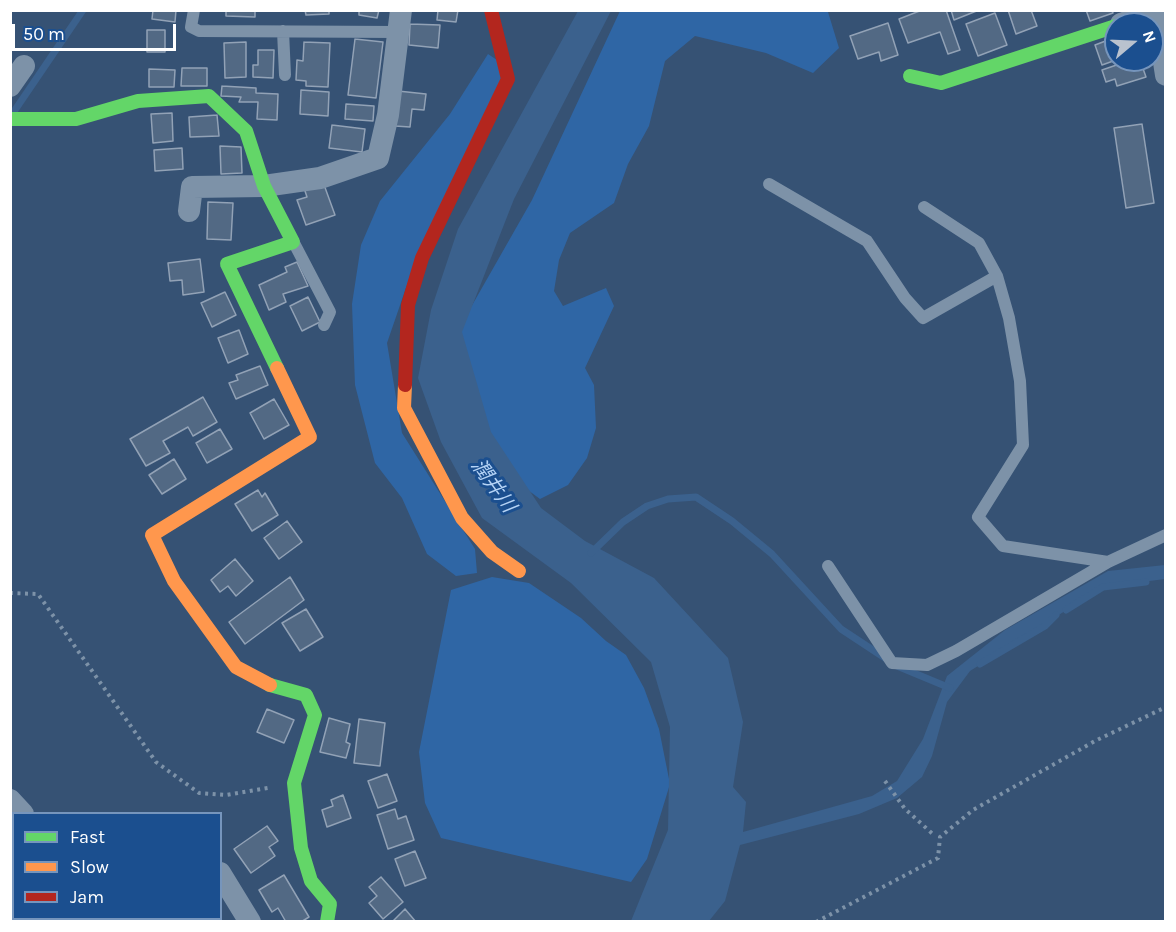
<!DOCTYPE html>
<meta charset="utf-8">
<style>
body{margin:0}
#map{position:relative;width:1176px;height:932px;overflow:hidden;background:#365274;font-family:Karla,sans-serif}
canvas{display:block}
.frame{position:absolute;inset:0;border:12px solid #fff;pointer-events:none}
.legend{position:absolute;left:12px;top:812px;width:210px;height:108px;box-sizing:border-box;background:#1b4f8f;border:2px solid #7695bc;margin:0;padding:8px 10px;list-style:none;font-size:18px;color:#fff}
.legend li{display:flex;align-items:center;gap:12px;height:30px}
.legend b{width:30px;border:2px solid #7695bc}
.north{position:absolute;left:1104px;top:12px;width:60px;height:60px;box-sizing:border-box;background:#1b4f8f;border:2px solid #7695bc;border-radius:50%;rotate:71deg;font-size:16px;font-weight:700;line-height:24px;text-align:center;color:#fff}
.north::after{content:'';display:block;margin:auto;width:21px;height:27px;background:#b9c2ce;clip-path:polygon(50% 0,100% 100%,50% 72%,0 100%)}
.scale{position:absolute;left:12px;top:24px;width:164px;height:27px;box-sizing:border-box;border:3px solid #fff;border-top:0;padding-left:8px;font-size:18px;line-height:21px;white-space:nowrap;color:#fff;-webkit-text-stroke:4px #1b4f8f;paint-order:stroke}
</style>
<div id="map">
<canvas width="1176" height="932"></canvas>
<div class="frame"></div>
<ul class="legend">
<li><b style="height:8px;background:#63d668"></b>Fast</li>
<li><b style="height:8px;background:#ff974d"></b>Slow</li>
<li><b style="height:8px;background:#b3261e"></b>Jam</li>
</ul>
<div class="north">N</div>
<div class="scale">50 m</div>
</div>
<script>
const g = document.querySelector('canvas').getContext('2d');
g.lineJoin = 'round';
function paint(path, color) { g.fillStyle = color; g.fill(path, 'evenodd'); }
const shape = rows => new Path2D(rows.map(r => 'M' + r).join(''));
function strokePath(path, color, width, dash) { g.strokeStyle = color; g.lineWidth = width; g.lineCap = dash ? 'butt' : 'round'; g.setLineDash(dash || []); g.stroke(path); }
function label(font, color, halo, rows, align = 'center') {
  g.font = font + ' Karla,"Noto Sans JP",sans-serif'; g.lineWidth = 6; g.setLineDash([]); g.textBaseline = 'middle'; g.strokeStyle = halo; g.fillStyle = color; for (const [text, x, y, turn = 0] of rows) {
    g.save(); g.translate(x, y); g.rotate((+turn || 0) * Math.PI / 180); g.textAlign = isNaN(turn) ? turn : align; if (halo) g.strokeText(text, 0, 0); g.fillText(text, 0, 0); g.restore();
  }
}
const green = shape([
 [825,10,828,12,839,48,813,73,766,53,695,36,665,61,649,126,628,164,614,203,570,233,559,260,554,291,563,306,606,288,614,306,585,368,594,385,596,428,587,458,568,485,540,499,509,476,471,410,454,337,532,200,620,11],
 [488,54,512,70,418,253,387,343,402,433,475,549,477,573,456,576,427,554,402,498,375,463,355,385,352,304,361,245,380,201,450,114],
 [492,577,529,583,581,618,606,641,626,655,644,688,659,729,670,784,647,859,631,882,441,838,425,803,419,752,451,590]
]);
const water = shape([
 [578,11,611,11,514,199,462,332,491,432,541,508,585,541,654,578,728,658,743,722,733,787,746,802,743,832,872,796,897,781,923,739,947,676,1005,630,1108,571,1165,565,1165,579,1103,587,970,671,947,702,932,756,922,777,897,798,859,814,740,845,725,901,709,921,631,921,668,830,670,727,651,662,571,583,482,518,441,442,418,378,431,310,458,229]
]);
const stream = shape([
 [15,110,83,10],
 [591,553,623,522,647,506,668,499,696,497,732,521,772,554,841,629,885,658],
 [1066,610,1103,587,1146,582],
 [980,664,1045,626,1056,615],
 [897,666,950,688]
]);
const building = shape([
 [153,10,176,10,175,22,152,19,153,10],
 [226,10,255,10,255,17,226,16,226,10],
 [305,10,329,10,329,14,306,15,305,10],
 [359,10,379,10,377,18,359,15,359,10],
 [438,10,458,10,456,22,437,20,438,10],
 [922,10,946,10,960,50,948,54,940,32,908,43,899,19,922,10],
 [951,10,979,10,954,20,951,10],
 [1008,10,1031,10,1037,26,1016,34,1008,10],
 [1086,10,1112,10,1113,13,1090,21,1086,10],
 [995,13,1007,45,978,56,966,24,995,13],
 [888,23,898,55,881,61,879,52,858,59,850,36,888,23],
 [410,24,440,25,438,48,409,45,410,24],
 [147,30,165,30,165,52,147,52,147,30],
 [1116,37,1116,60,1102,65,1095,45,1116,37],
 [355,39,383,42,376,98,348,95,355,39],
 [246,42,246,77,225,78,224,43,246,42],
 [304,42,330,43,328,87,306,86,306,81,296,80,297,60,303,61,304,42],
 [258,50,274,50,273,78,253,77,253,65,258,65,258,50],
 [1131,60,1140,60,1146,77,1117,86,1115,79,1106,82,1102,70,1131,60],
 [182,68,207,68,207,86,181,86,182,68],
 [149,69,175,70,174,87,149,87,149,69],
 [222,86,256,88,256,93,278,94,277,120,257,119,258,102,239,102,241,97,221,96,222,86],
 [301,90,329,92,328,116,300,114,301,90],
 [398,91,426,94,424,110,412,109,410,127,395,126,398,91],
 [346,104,374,106,373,121,345,119,346,104],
 [172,113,173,141,153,143,151,114,172,113],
 [217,115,219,136,190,137,189,117,217,115],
 [1142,124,1154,203,1126,208,1114,128,1142,124],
 [332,125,365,129,362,152,329,148,332,125],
 [220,146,241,147,242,173,221,174,220,146],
 [182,148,183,169,155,171,154,150,182,148],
 [323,182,335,215,306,225,297,200,307,197,304,188,323,182],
 [208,202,233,203,231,240,207,239,208,202],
 [200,259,204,292,183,295,182,280,170,281,168,263,200,259],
 [297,262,308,286,283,294,286,302,269,310,259,285,287,272,285,267,297,262],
 [225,292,236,315,212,327,201,303,225,292],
 [308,297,320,322,302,331,290,306,308,297],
 [239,330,248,354,228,363,218,338,239,330],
 [260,366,268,385,236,399,229,383,238,380,236,375,260,366],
 [203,397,217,422,193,436,188,427,163,441,170,453,146,466,130,439,203,397],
 [274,399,289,425,264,439,250,413,274,399],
 [220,429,232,449,207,463,196,443,220,429],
 [174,459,186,479,162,494,149,475,174,459],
 [258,490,262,497,265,493,278,515,252,531,235,504,258,490],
 [287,521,302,542,279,559,264,538,287,521],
 [235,559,253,581,236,596,228,586,220,592,211,580,235,559],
 [290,577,304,600,245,644,229,622,290,577],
 [306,609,323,637,300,651,282,623,306,609],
 [267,709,294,720,284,743,257,732,267,709],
 [329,718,350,724,346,742,350,744,346,758,320,752,329,718],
 [359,719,385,723,380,766,354,763,359,719],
 [387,774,397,801,378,808,368,781,387,774],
 [343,795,351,818,327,827,322,810,333,806,331,800,343,795],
 [395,809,398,819,406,816,414,840,388,849,377,815,395,809],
 [267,826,278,841,269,847,275,856,251,873,234,849,267,826],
 [415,851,426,878,405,886,395,859,415,851],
 [284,875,309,917,301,922,286,922,278,908,272,912,259,890,284,875],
 [381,877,403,902,383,919,369,903,377,896,369,887,381,877],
 [405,909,416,922,392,922,405,909]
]);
const path = shape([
 [10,593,38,594,156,762,199,793,226,795,268,788],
 [885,781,905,809,935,836],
 [816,922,938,858,940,837,973,810,1095,741,1166,707]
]);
const lane = shape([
 [194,10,191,27,199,31,398,32],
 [283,31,285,75],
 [769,184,867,241,905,298,923,318,997,276],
 [924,207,979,243,997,276,1009,318,1020,381,1023,445,978,517,1003,546,1108,562],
 [294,243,330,312,324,325],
 [828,566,892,663,927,665,956,651,1108,562,1166,535]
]);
const street = shape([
 [1156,10,1166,75],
 [1121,24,1156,12],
 [10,86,24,66],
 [189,211,192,187,264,186,320,178,378,158,388,115,401,10],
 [10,800,23,814],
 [10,866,14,864],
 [220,873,250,922],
 [10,903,14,908],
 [72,922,76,918]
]);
const fast = shape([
 [910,76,941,83,1116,26],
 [10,119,76,119,138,101,209,96,246,131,264,186,293,242,227,264,277,368],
 [270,685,306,695,315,715,294,783,301,848,311,881,330,904,327,922]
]);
const slow = shape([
 [405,385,404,408,462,518,492,552,519,571],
 [270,685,236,667,174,581,152,535,310,437,277,368]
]);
const jam = shape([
 [405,385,408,305,422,258,508,79,491,10]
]);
const waterNames = [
 ["潤井川",493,486,54]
];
paint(green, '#2f66a5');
paint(water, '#3b618d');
strokePath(stream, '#3b618d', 7);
paint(building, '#526984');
strokePath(building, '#92a2b6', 1.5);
strokePath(path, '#7d92a8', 4, [3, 4.5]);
strokePath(lane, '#7d92a8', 12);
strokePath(street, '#7d92a8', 22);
strokePath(fast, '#63d668', 14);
strokePath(slow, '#ff974d', 14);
strokePath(jam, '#b3261e', 14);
label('italic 20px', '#b5d3f5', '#1b4f8f', waterNames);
</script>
